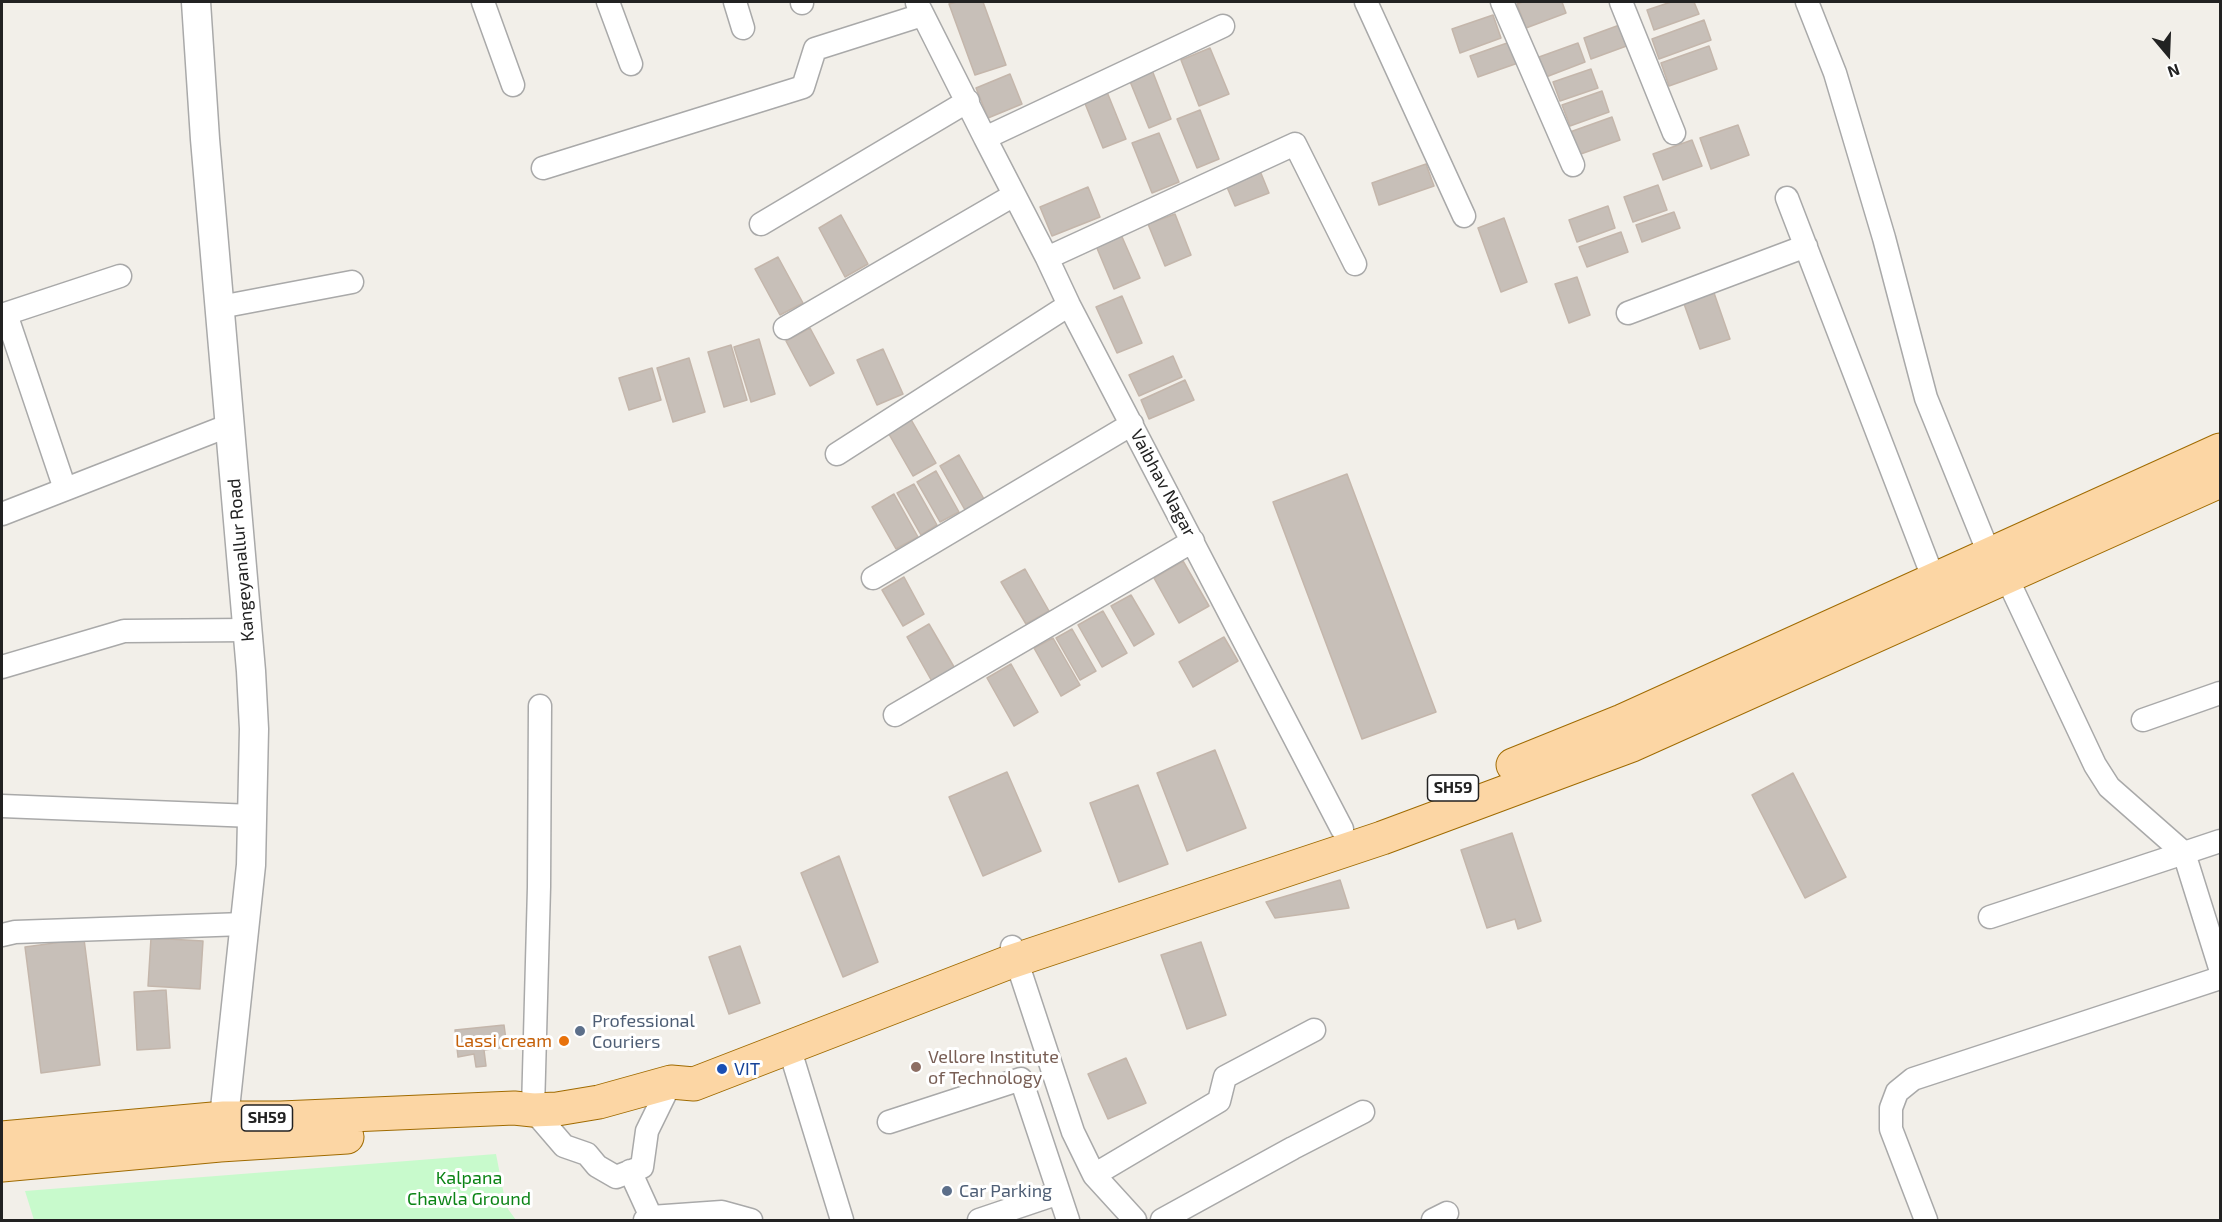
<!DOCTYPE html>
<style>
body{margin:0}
#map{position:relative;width:2222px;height:1222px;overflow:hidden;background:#f2efe9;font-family:"Exo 2",sans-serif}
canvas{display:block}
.frame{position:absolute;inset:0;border:3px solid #222;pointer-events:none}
.north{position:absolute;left:2138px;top:24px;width:60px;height:60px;-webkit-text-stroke:4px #fff;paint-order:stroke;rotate:161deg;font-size:16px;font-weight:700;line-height:24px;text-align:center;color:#222}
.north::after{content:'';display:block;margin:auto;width:21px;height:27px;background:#222;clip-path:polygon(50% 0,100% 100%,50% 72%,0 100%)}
</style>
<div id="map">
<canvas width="2222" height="1222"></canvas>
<div class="frame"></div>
<div class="north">N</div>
</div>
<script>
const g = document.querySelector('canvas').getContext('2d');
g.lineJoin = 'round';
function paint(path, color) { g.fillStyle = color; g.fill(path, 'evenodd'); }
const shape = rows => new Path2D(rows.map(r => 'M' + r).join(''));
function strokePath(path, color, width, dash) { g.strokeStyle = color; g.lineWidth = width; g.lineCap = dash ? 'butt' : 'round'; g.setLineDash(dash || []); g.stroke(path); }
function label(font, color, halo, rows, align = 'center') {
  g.font = font + ' "Exo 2",sans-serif'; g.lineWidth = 6; g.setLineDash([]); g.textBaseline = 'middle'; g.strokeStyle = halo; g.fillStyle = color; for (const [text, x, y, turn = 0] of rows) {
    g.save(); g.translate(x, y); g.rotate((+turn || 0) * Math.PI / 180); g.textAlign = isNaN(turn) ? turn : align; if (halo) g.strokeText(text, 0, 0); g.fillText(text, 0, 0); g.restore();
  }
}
const park = shape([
 [496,1154,504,1195,508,1209,516,1220,34,1220,25,1191]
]);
const building = shape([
 [957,2,983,2,1006,65,975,75,949,4,957,2],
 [1523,2,1562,2,1566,13,1526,28,1517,4,1523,2],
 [1671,2,1694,2,1699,14,1654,30,1647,10,1671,2],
 [1493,15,1501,38,1460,53,1452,29,1493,15],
 [1704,20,1711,40,1659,59,1652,39,1704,20],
 [1625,23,1632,44,1591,59,1584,38,1625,23],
 [1510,42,1518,63,1478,77,1470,56,1510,42],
 [1578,43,1585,62,1546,77,1539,57,1578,43],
 [1709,46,1717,69,1669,86,1661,63,1709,46],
 [1210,48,1229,94,1199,106,1181,60,1210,48],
 [1591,69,1598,88,1560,101,1553,82,1591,69],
 [1152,70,1171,119,1149,128,1129,79,1152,70],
 [1010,74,1022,104,988,118,976,88,1010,74],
 [1602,91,1609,112,1570,126,1562,105,1602,91],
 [1107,92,1126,139,1103,148,1084,101,1107,92],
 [1200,110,1219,159,1197,168,1177,119,1200,110],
 [1612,117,1620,140,1578,155,1570,132,1612,117],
 [1738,125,1749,155,1711,169,1700,138,1738,125],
 [1159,133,1179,182,1152,193,1132,143,1159,133],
 [1692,140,1702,166,1663,180,1653,154,1692,140],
 [1426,164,1434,186,1379,205,1372,183,1426,164],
 [1258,166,1269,193,1235,206,1224,180,1258,166],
 [1658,185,1667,210,1633,222,1624,197,1658,185],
 [1088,187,1100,217,1052,236,1040,207,1088,187],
 [1608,206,1615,228,1577,242,1569,220,1608,206],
 [1674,212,1680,228,1642,242,1636,225,1674,212],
 [1175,214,1191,255,1165,266,1148,224,1175,214],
 [841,215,868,264,845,277,819,228,841,215],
 [1504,218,1527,282,1501,292,1478,228,1504,218],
 [1119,230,1140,278,1114,289,1094,241,1119,230],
 [1621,232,1628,252,1587,267,1579,247,1621,232],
 [778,257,803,303,780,315,755,269,778,257],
 [1577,277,1590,315,1569,323,1555,284,1577,277],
 [1713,290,1730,339,1700,349,1683,301,1713,290],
 [1122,296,1142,343,1117,353,1096,307,1122,296],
 [810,328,834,373,810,386,786,341,810,328],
 [759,339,775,394,751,402,734,347,759,339],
 [731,345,747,400,724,407,708,352,731,345],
 [883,349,903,394,877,405,857,360,883,349],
 [1173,356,1182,377,1139,396,1129,375,1173,356],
 [689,358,705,412,673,422,657,368,689,358],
 [652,368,661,400,629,410,619,378,652,368],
 [1185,380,1194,400,1149,419,1141,400,1185,380],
 [909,416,936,463,913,476,886,429,909,416],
 [959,455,984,499,965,510,940,466,959,455],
 [936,471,959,512,940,522,917,482,936,471],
 [1347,474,1436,712,1362,739,1273,502,1347,474],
 [914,484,937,525,921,535,897,493,914,484],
 [894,494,918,537,896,549,872,507,894,494],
 [1183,561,1209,606,1179,623,1154,578,1183,561],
 [1025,569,1049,611,1026,624,1001,582,1025,569],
 [904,577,924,614,903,626,882,590,904,577],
 [1131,595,1154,634,1134,646,1111,606,1131,595],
 [1103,611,1127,653,1102,667,1078,625,1103,611],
 [929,624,957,672,934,685,907,637,929,624],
 [1072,629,1096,671,1080,680,1056,638,1072,629],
 [1224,637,1238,661,1193,687,1179,662,1224,637],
 [1053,638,1080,685,1061,696,1034,648,1053,638],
 [1011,664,1038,712,1014,726,987,678,1011,664],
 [1215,750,1246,828,1187,851,1157,773,1215,750],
 [1007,772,1041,851,983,876,949,797,1007,772],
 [1793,773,1846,877,1805,898,1752,795,1793,773],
 [1138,785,1168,864,1119,882,1090,803,1138,785],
 [1512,833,1541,921,1518,929,1515,919,1487,928,1461,850,1512,833],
 [839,856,878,962,843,977,801,873,839,856],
 [1340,880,1349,908,1275,918,1266,902,1340,880],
 [151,938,203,941,200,989,148,986,151,938],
 [84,939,100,1065,41,1073,25,947,84,939],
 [1201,942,1226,1015,1187,1029,1161,955,1201,942],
 [740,946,760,1003,729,1014,709,957,740,946],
 [166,990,170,1048,137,1050,134,992,166,990],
 [504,1025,507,1047,484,1050,486,1066,476,1067,474,1054,458,1057,455,1030,504,1025],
 [1126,1058,1146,1103,1108,1119,1088,1074,1126,1058]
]);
const minor = shape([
 [483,2,513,85],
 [608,2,631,64],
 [735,2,743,28],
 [802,2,802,3],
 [1366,2,1464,216],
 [1502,2,1573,165],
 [1621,2,1674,133],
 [1807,2,1835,73,1884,238,1926,398,1990,556],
 [917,3,985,138,1223,26],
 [985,138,1047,258,1069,305,1342,829],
 [543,168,803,87,815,49,922,15],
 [1787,198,1934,580],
 [761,224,968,101],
 [1047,258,1295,144,1355,264],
 [220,307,352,282],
 [1628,313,1806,246],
 [6,314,65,489],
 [2,315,120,276],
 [785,328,1014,195],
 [837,454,1069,305],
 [2,514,230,425],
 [873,578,1132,424],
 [2,667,124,631,247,630],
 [540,706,539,887,533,1110,564,1146,587,1154,597,1166,616,1177,642,1167,647,1131,671,1082],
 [895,715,1193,541],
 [2143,720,2220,693],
 [2,806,253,816],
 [2220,841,2184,853,2220,968],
 [1990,917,2184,853,2109,787,2095,765,2006,576],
 [2,935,15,932,244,924],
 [1012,947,1073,1132,1094,1175,1135,1220],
 [789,1047,842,1220],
 [889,1122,1021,1079,1068,1220],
 [630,1171,651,1217],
 [1094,1175,1219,1101,1225,1077,1314,1030],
 [645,1220,651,1217,722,1212,751,1220],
 [979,1220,1059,1193],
 [1162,1220,1293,1148,1363,1112],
 [1433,1220,1447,1213],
 [1926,1220,1891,1129,1891,1108,1897,1092,1913,1079,2220,978]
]);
const tertiary = shape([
 [196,2,205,139,251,671,254,729,251,865,224,1118]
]);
const primary = shape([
 [1513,765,1622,721,2220,450],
 [2,1138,224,1118,281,1118,514,1108,533,1110,557,1109,599,1102,671,1082,694,1084,1007,963,1382,838,1632,745,2220,481],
 [2,1165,220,1145,347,1137]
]);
const markers = [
 [580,1031,6,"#5c6f8a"],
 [564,1041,6,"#e8710a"],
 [916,1067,6,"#8d6e63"],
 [722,1069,6,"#1a4fb4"],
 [947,1191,6,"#5c6f8a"]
];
const shields = [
 [1453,788,51],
 [267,1118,51]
];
const shieldNames = [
 ["SH59",1453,788],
 ["SH59",267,1118]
];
const streetNames = [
 ["Vaibhav Nagar",1163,483,62],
 ["Kangeyanallur Road",241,560,-95]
];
const serviceNames = [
 ["Professional",592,1021],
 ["Couriers",592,1042],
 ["Car Parking",959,1191]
];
const foodNames = [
 ["Lassi cream",552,1041]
];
const educationNames = [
 ["Vellore Institute",928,1057],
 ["of Technology",928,1078]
];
const transitNames = [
 ["VIT",734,1069]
];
const parkNames = [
 ["Kalpana",469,1178],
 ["Chawla Ground",469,1199]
];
paint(park, '#c8facc');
paint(building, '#c7bfb8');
strokePath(building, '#c4b6ab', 1.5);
strokePath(minor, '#a9a9a9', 25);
strokePath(tertiary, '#a9a9a9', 31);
strokePath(primary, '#a06b00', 35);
strokePath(minor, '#fff', 22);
strokePath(tertiary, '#fff', 28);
strokePath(primary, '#fcd6a4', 33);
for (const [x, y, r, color] of markers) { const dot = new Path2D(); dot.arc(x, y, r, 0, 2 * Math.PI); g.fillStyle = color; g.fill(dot); strokePath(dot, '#fff', 2); }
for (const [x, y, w] of shields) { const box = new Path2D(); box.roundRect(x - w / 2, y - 13, w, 26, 4.5); g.fillStyle = '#fff'; g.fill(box); strokePath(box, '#222', 1.5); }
label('bold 16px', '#222', null, shieldNames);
label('18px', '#222', '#fff', streetNames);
label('18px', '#4e5e75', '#fff', serviceNames, 'left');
label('18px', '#c56008', '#fff', foodNames, 'right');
label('18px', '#785e54', '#fff', educationNames, 'left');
label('18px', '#164399', '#fff', transitNames, 'left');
label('18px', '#0c8416', '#fff', parkNames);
</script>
